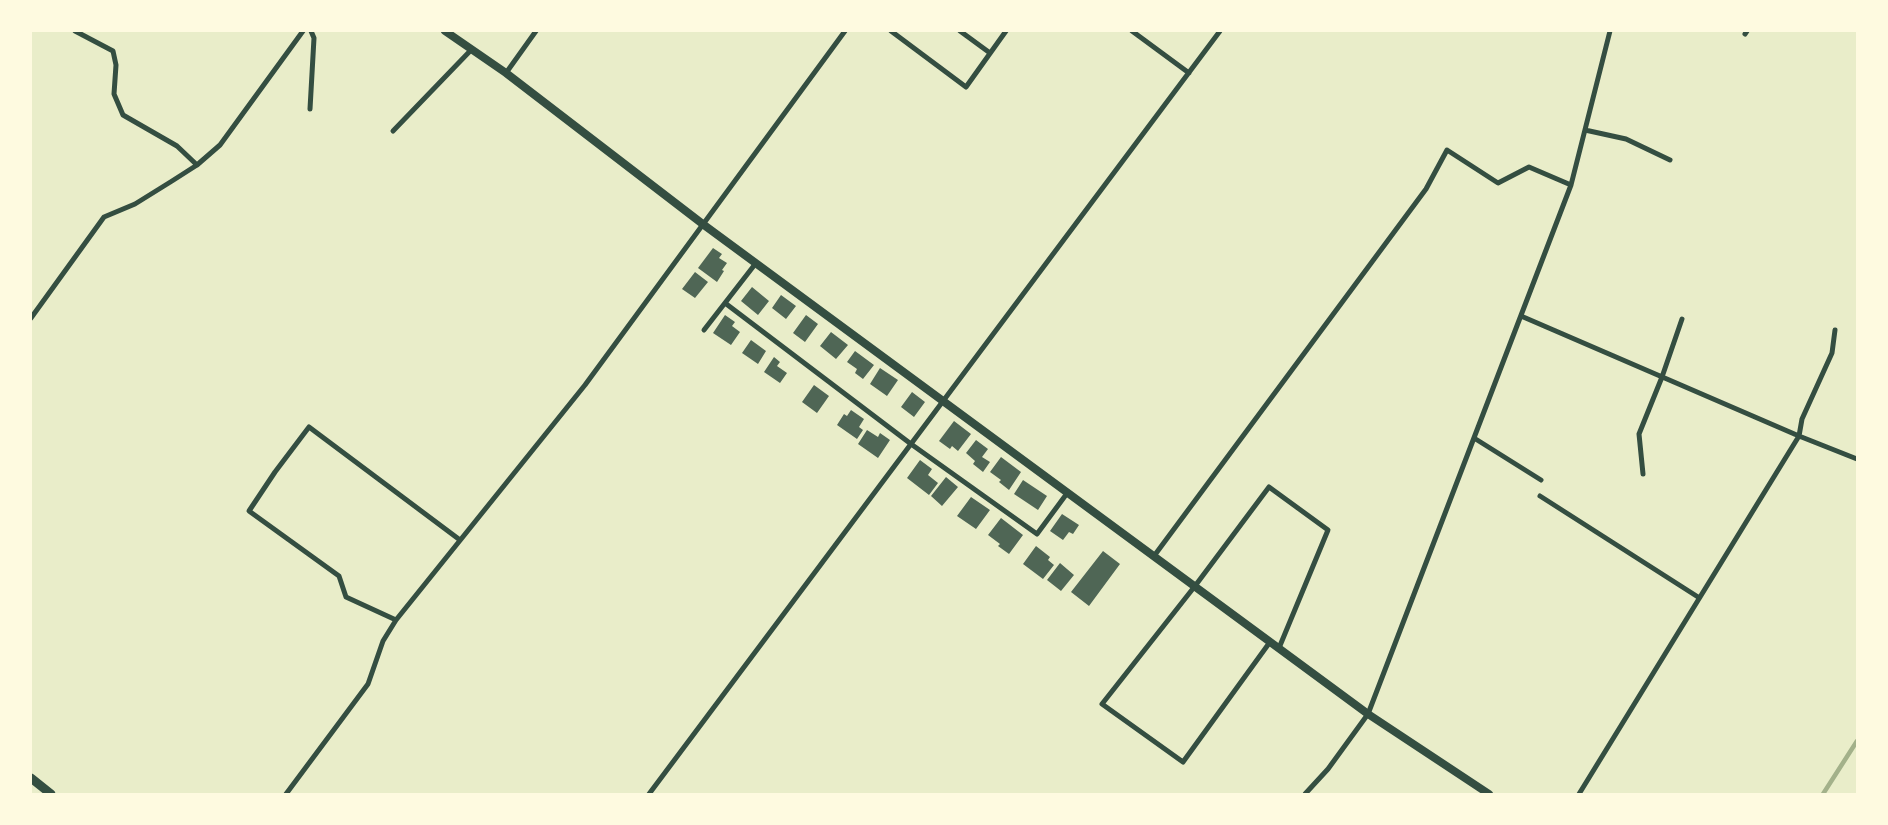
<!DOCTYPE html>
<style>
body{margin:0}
#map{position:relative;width:1888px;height:825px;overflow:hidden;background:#e9edc9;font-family:"Nunito Sans",sans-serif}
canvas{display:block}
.frame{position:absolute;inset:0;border:32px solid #fefae0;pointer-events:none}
</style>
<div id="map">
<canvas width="1888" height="825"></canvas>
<div class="frame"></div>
</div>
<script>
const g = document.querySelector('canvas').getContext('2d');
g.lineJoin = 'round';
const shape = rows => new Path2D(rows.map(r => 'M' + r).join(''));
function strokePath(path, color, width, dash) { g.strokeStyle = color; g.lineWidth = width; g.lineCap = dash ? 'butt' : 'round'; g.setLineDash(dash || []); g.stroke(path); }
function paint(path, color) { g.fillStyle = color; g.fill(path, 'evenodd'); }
const stream = shape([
 [1823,794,1857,741]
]);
const building = shape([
 [713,248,722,254,719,258,727,263,722,270,724,271,717,282,698,268],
 [695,272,708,282,695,298,682,289],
 [752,287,769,301,758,315,741,301],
 [781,295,796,306,786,319,772,308],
 [725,315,735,322,732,326,740,332,731,345,713,333],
 [806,315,818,324,805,342,793,333],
 [831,332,848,345,836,359,820,346],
 [751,340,766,351,758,364,742,353],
 [855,351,874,365,863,379,855,373,857,369,847,362],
 [774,357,780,362,777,366,787,373,780,383,764,372],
 [880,368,898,380,887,396,870,384],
 [814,385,829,396,817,413,802,402],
 [912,392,925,402,914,417,901,407],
 [851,410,864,419,859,427,863,430,857,439,837,425,844,414,847,416],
 [954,421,971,434,958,451,952,446,950,449,939,441],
 [867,430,878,437,880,433,890,440,878,458,858,444],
 [976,440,988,449,982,457,990,462,983,472,973,464,975,461,966,453],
 [1001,457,1021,472,1009,490,999,482,1001,480,990,472],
 [920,460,932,469,928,475,938,483,929,495,907,478],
 [946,477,958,487,942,506,931,496],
 [1023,480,1047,496,1038,510,1014,494],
 [971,497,990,510,976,529,957,516],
 [1062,514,1079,525,1073,534,1069,532,1063,540,1050,531],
 [1001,518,1023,535,1009,554,998,546,1000,544,988,535],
 [1036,546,1050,557,1048,560,1054,565,1043,579,1023,564],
 [1103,551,1120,564,1089,606,1071,592],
 [1060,563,1074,575,1061,591,1047,580]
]);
const minor = shape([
 [75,31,113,51,116,65,114,94,123,115,177,146,197,165],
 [891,31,966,87,1006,31],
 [960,31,990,53],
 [1132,31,1189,73],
 [1745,34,1747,31],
 [506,73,536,31],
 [310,109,314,38,311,31],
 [1585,130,1626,139,1670,160],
 [393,131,472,49],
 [725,303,911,444,1037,534,1068,492],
 [1521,316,1799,436,1857,459],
 [31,318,104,217,135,204,172,181,197,165,220,145,303,31],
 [704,330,756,263],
 [1474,438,1541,480],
 [1643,474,1639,434,1662,377,1682,319],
 [1540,496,1698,597],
 [1154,556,1426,189,1447,150,1498,183,1529,167,1571,185],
 [396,620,346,597,339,576,249,511,275,472,309,427,460,540],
 [1270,642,1183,762,1102,704,1195,586,1269,487,1328,530,1279,648],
 [286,794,368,684,383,641,396,620,585,385,845,31],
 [649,794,1220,31],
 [1305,794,1328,769,1368,714,1571,185,1610,31],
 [1579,794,1799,436,1802,419,1832,353,1835,330]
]);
const tertiary = shape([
 [445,31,506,73,704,225,1368,714,1489,794]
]);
const secondary = shape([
 [31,778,51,794]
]);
strokePath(stream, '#a3b18a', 4.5);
paint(building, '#4f6655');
strokePath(minor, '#344e41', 5);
strokePath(tertiary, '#344e41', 8);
strokePath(secondary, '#344e41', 9);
</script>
